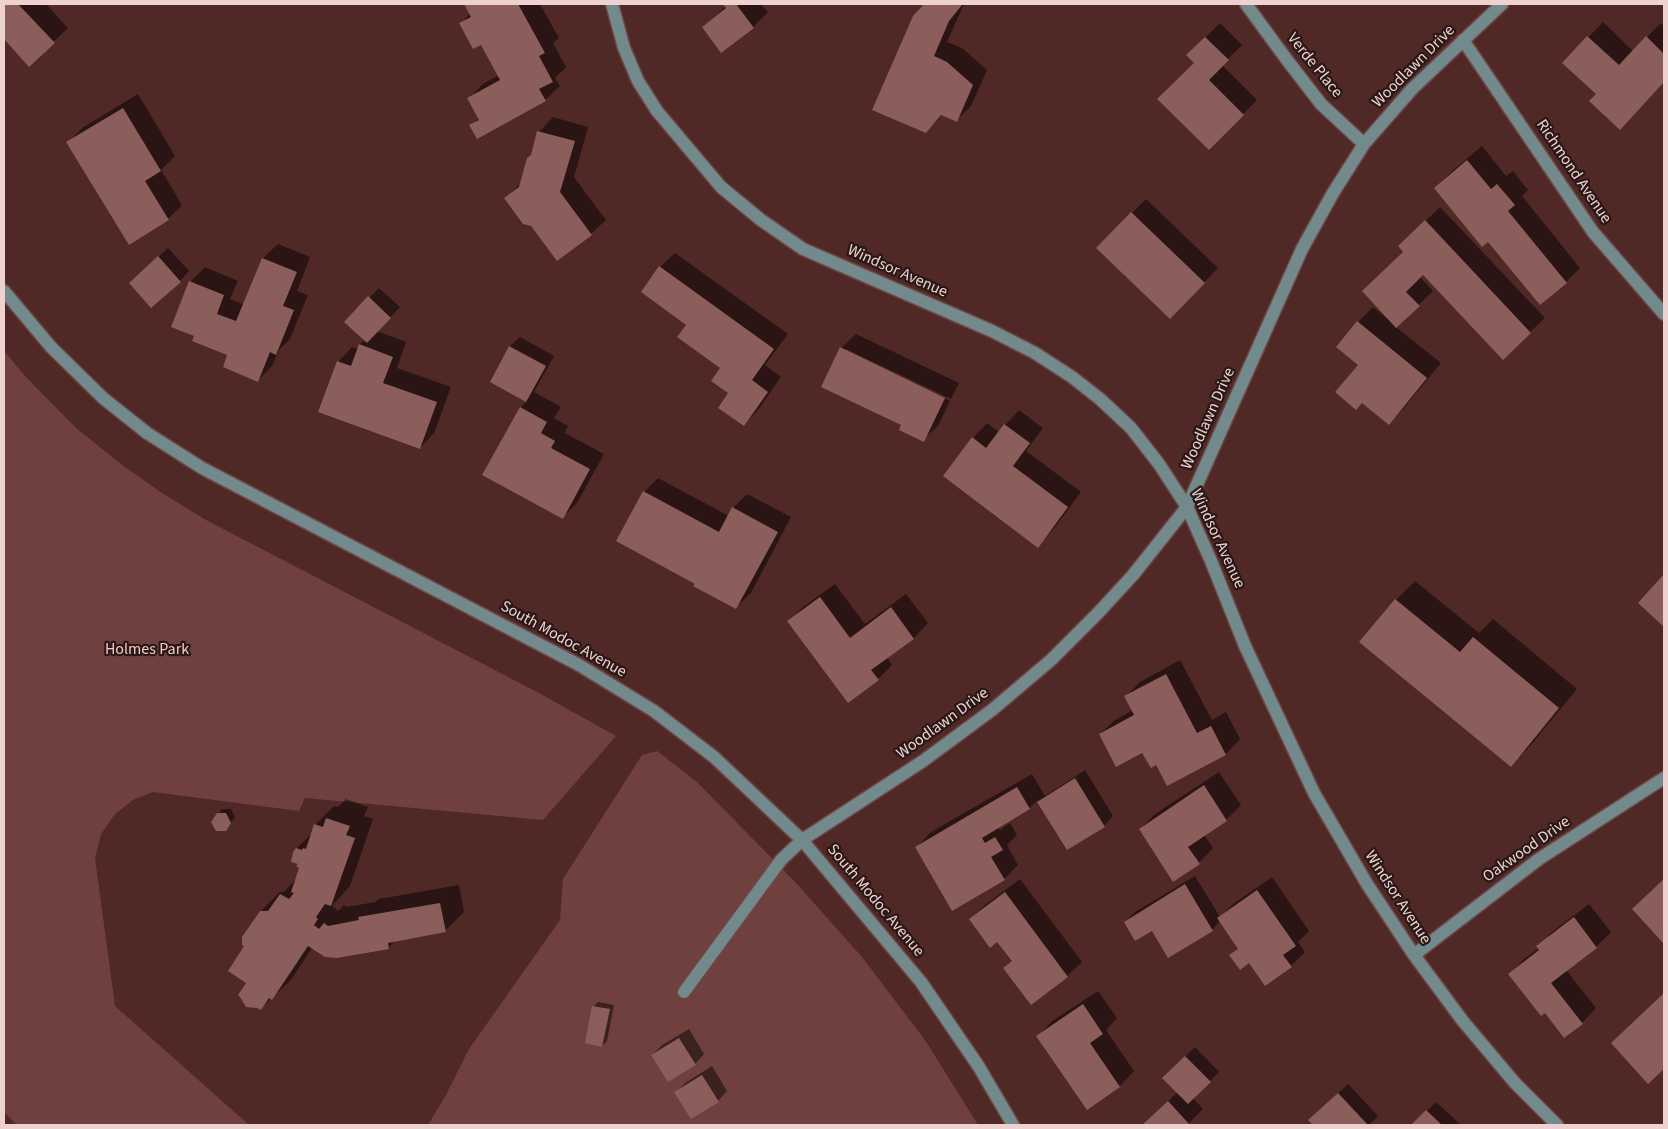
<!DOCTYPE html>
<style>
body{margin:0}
#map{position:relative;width:1668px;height:1129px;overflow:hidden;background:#502826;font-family:"Source Sans 3",sans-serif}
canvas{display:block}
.frame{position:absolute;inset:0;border:5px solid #edd2d0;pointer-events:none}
</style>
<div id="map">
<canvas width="1668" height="1129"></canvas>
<div class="frame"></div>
</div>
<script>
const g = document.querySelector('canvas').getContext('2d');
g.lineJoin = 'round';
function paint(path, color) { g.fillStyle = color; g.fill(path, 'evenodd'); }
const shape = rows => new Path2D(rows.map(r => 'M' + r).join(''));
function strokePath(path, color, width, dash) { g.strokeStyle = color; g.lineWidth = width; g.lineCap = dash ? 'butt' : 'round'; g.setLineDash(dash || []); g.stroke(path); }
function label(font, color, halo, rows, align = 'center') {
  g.font = font + ' "Source Sans 3",sans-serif'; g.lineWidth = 4.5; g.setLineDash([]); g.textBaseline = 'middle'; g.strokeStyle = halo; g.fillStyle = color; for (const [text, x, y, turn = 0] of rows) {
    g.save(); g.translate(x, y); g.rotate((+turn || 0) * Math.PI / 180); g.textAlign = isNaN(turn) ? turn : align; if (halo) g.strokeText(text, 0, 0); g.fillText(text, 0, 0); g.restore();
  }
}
const green = shape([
 [4,351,26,377,76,428,121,464,162,493,206,520,539,693,616,736,543,820,305,798,299,811,153,792,133,800,115,814,101,834,95,858,115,1006,249,1125,17,1125,4,1112],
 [657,751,697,782,797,884,862,957,925,1040,978,1125,428,1125,446,1095,469,1049,560,920,563,879,642,755]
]);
const shadow = shape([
 [4,4,46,4,68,28,29,65,4,37],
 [466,4,540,4,559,38,553,43,566,67,555,78,560,86,545,100,471,126,479,118,468,99,483,84,499,75,481,43,461,23,471,13],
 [725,4,761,4,768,12,753,27,722,51,703,27,726,6],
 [925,4,964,4,947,42,962,48,987,70,971,106,957,120,943,114,926,132,914,17],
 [1603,22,1633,51,1661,23,1664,26,1664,82,1634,114,1597,94,1564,63],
 [1220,23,1242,45,1222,65,1257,100,1209,149,1196,63,1188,55],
 [138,94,175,156,161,170,182,205,168,219,68,143,82,128],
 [553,117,588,127,574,177,606,220,591,234,532,225,506,198,521,183,533,153,539,132],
 [1482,146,1506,176,1513,171,1528,190,1522,196,1580,268,1566,282,1488,240,1435,188,1450,173],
 [1146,199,1218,268,1184,303,1132,213],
 [1440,207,1545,318,1530,332,1423,273,1420,277,1433,291,1396,327,1441,363,1403,409,1389,423,1360,365,1338,347,1358,322,1373,307,1386,318,1387,317,1405,252,1414,232],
 [278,244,310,257,297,291,308,295,290,339,279,350,272,366,258,380,229,355,195,335,190,282,205,267,238,281,230,299,245,305,263,258],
 [168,248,189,271,180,281,140,274],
 [675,253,788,334,765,365,781,377,758,410,744,424,721,368,660,267],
 [379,288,400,307,377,331,406,342,397,368,451,387,434,433,420,448,338,362,352,347,358,349,360,344,365,340,346,322],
 [856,334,959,383,951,399,846,349,846,351,950,401,938,426,923,440,903,425,841,348],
 [520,337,554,356,534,392,561,407,554,418,568,426,565,433,604,454,577,503,563,517,521,407,527,401,491,382,510,346],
 [1019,410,1043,428,1026,451,1081,492,1052,531,1037,546,944,476,973,438,987,423,999,432],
 [658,478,729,516,733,508,747,494,791,517,751,593,736,607,697,583,644,492],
 [1415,581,1479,633,1493,619,1577,689,1530,746,1511,765,1396,600],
 [835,584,865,624,906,594,928,623,914,638,887,657,892,665,878,679,789,621,803,607],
 [1180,660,1212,720,1226,712,1240,739,1226,754,1168,784,1157,763,1143,751,1100,734,1115,720,1133,710,1126,696,1140,682],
 [1085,770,1113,816,1104,826,1067,848,1038,800,1029,808,998,827,1000,830,1010,823,1017,835,1007,845,1018,865,1004,879,917,847,931,832,1032,774,1045,796],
 [1219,772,1241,805,1226,820,1204,835,1213,848,1199,863,1140,829,1155,814],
 [346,799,368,807,364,816,373,819,350,886,332,906,338,911,344,905,347,907,375,902,379,899,459,885,464,912,445,931,396,940,388,948,312,948,291,980,261,1008,248,982,246,946,261,911,280,892,284,892,296,879,301,867,297,848,313,832,315,825,334,806,338,807],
 [222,809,231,809,235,817,226,829,218,814],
 [1195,876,1220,917,1233,904,1272,877,1309,931,1298,942,1305,952,1291,966,1249,962,1231,956,1239,948,1220,921,1212,930,1152,930,1125,922,1135,912],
 [1020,879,1082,962,1067,976,1031,1003,1005,968,1013,960,998,941,970,919,985,905],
 [1664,880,1664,942,1634,910],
 [1589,904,1611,932,1596,947,1566,970,1596,1008,1582,1023,1545,1011,1510,974,1524,959,1539,948,1538,947,1552,932],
 [1098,991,1117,1018,1106,1030,1134,1071,1120,1086,1087,1108,1038,1036,1052,1021],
 [1664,994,1664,1067,1648,1082,1627,1029],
 [598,1002,614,1005,607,1041,602,1046,594,1006],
 [689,1029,704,1054,695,1064,652,1055,662,1045],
 [1195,1047,1219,1072,1193,1098,1203,1109,1187,1125,1142,1125,1178,1092,1164,1078],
 [712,1066,727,1091,718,1101,675,1093,685,1083],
 [1348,1084,1378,1116,1369,1125,1314,1125,1310,1120],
 [1436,1102,1461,1125,1413,1125]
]);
const building = shape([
 [4,4,18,4,55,43,29,67,4,39],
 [464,4,518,4,545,53,539,56,553,82,539,89,546,101,477,139,469,125,479,120,467,98,500,80,481,45,473,49,459,23,471,17],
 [723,4,736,4,754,28,721,53,702,27,726,8],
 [924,4,961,4,962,5,949,21,934,56,947,62,973,85,957,122,941,115,926,133,872,110,913,16],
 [1587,36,1619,65,1646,36,1664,54,1664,82,1620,130,1589,101,1596,94,1562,63],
 [1205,37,1229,60,1209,80,1244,115,1209,150,1157,99,1194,63,1186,55],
 [123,108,161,171,145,181,169,220,129,245,66,142],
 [537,131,575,141,560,192,592,235,557,261,531,226,523,224,504,198,519,187,527,158,531,155],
 [1467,160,1491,189,1497,184,1515,205,1508,211,1567,283,1540,305,1488,242,1482,247,1434,188],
 [1131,212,1205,283,1170,319,1096,248],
 [1425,220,1531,333,1503,360,1423,275,1406,292,1420,306,1396,328,1362,291,1403,252,1398,246],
 [158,256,181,282,151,308,129,283],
 [262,258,297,272,283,306,294,310,276,355,270,352,258,382,223,367,227,355,192,341,194,336,171,327,189,281,224,295,217,314,236,321],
 [659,266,774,349,752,380,768,392,744,426,718,408,728,393,711,381,720,368,677,337,686,325,641,292],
 [368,296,391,318,367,343,344,322],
 [1357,321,1427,378,1389,425,1362,403,1356,410,1335,392,1358,365,1336,347],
 [359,344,393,357,383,383,437,402,420,449,318,412,337,361,351,366],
 [509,346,546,366,526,402,490,382],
 [840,347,945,398,924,442,899,430,901,425,821,387],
 [520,407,547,422,541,433,555,441,551,448,590,469,563,519,482,475],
 [1004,424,1030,443,1013,466,1068,507,1038,548,943,476,972,437,986,448],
 [643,491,719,532,732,507,778,532,736,609,693,586,695,584,616,541],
 [1664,574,1664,627,1638,603],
 [820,597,850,638,891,607,914,639,871,670,879,680,848,703,787,621],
 [1395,599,1460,652,1473,637,1559,708,1511,767,1359,642],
 [1166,674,1197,733,1211,726,1226,755,1167,786,1156,765,1151,768,1142,753,1116,767,1099,734,1134,715,1124,696],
 [1075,778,1105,827,1067,850,1037,802],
 [1204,785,1227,821,1188,847,1200,864,1173,882,1139,829],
 [1017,787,1030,809,982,838,985,843,995,837,1003,850,991,857,1005,880,952,911,915,847],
 [217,813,226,813,231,823,226,831,216,831,211,822],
 [326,818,350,826,346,835,355,838,331,906,325,904,316,917,318,919,314,925,319,929,324,923,328,926,359,920,358,917,440,903,446,932,388,943,389,949,337,958,325,957,308,946,272,1000,269,998,261,1010,257,1008,246,1007,240,997,238,995,246,983,228,971,244,946,242,945,242,937,260,911,268,911,280,894,289,899,294,893,291,892,299,868,296,866,298,864,291,862,293,852,296,848,302,850,303,848,306,849,314,824,323,827],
 [1664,879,1664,944,1632,909],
 [1185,884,1213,931,1168,958,1152,931,1135,941,1124,922],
 [1257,890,1296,946,1283,955,1292,967,1265,986,1249,963,1240,970,1229,955,1238,949,1217,918],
 [1005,892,1068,977,1031,1005,1003,968,1012,961,997,942,990,948,969,919],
 [1574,917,1597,948,1551,983,1583,1024,1564,1038,1545,1013,1541,1016,1508,974,1539,950,1536,946],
 [1664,993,1664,1069,1648,1084,1611,1043],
 [1083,1004,1103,1034,1090,1043,1120,1087,1087,1110,1036,1036],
 [592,1006,610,1009,602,1047,585,1043],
 [679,1038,696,1065,668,1082,651,1055],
 [1185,1056,1211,1082,1188,1104,1162,1078],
 [702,1075,719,1102,691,1119,674,1092],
 [1338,1093,1368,1125,1313,1125,1308,1120],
 [1168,1101,1190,1125,1142,1125],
 [1426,1110,1442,1125,1411,1125]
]);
const minor = shape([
 [612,4,624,48,638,81,657,111,721,187,761,220,803,249,992,331,1035,353,1072,377,1100,399,1131,428,1159,464,1187,507,1211,561,1245,646,1314,793,1367,884,1414,955,1462,1020,1515,1083,1557,1125],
 [1246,4,1287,60,1321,104,1364,144],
 [1463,40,1593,232,1664,314],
 [4,291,51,347,103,398,147,433,202,468,579,665,654,711,714,757,802,840,921,982,979,1067,1013,1125],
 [1414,955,1539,859,1664,778],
 [684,992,781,860,802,840,923,761,992,710,1051,660,1098,613,1133,575,1187,507,1302,249,1333,193,1364,144,1412,89,1502,4]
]);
const streetNames = [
 ["Verde Place",1314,66,51],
 ["Woodlawn Drive",1414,67,-45],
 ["Richmond Avenue",1573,172,56],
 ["Windsor Avenue",897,272,24],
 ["Woodlawn Drive",1209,419,-66],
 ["Windsor Avenue",1217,539,65],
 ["South Modoc Avenue",563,640,29],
 ["Woodlawn Drive",943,724,-36],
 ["Oakwood Drive",1527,850,-35],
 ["Windsor Avenue",1397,898,57],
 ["South Modoc Avenue",875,901,50]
];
const parkNames = [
 ["Holmes Park",147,650]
];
paint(green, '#6f403e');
paint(shadow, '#0007');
paint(building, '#8b5e5b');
strokePath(minor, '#6c4745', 15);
strokePath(minor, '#738a8c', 12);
label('16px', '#edd2d0', '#2a1816', streetNames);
label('16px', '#f7cac6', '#2a1816', parkNames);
</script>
